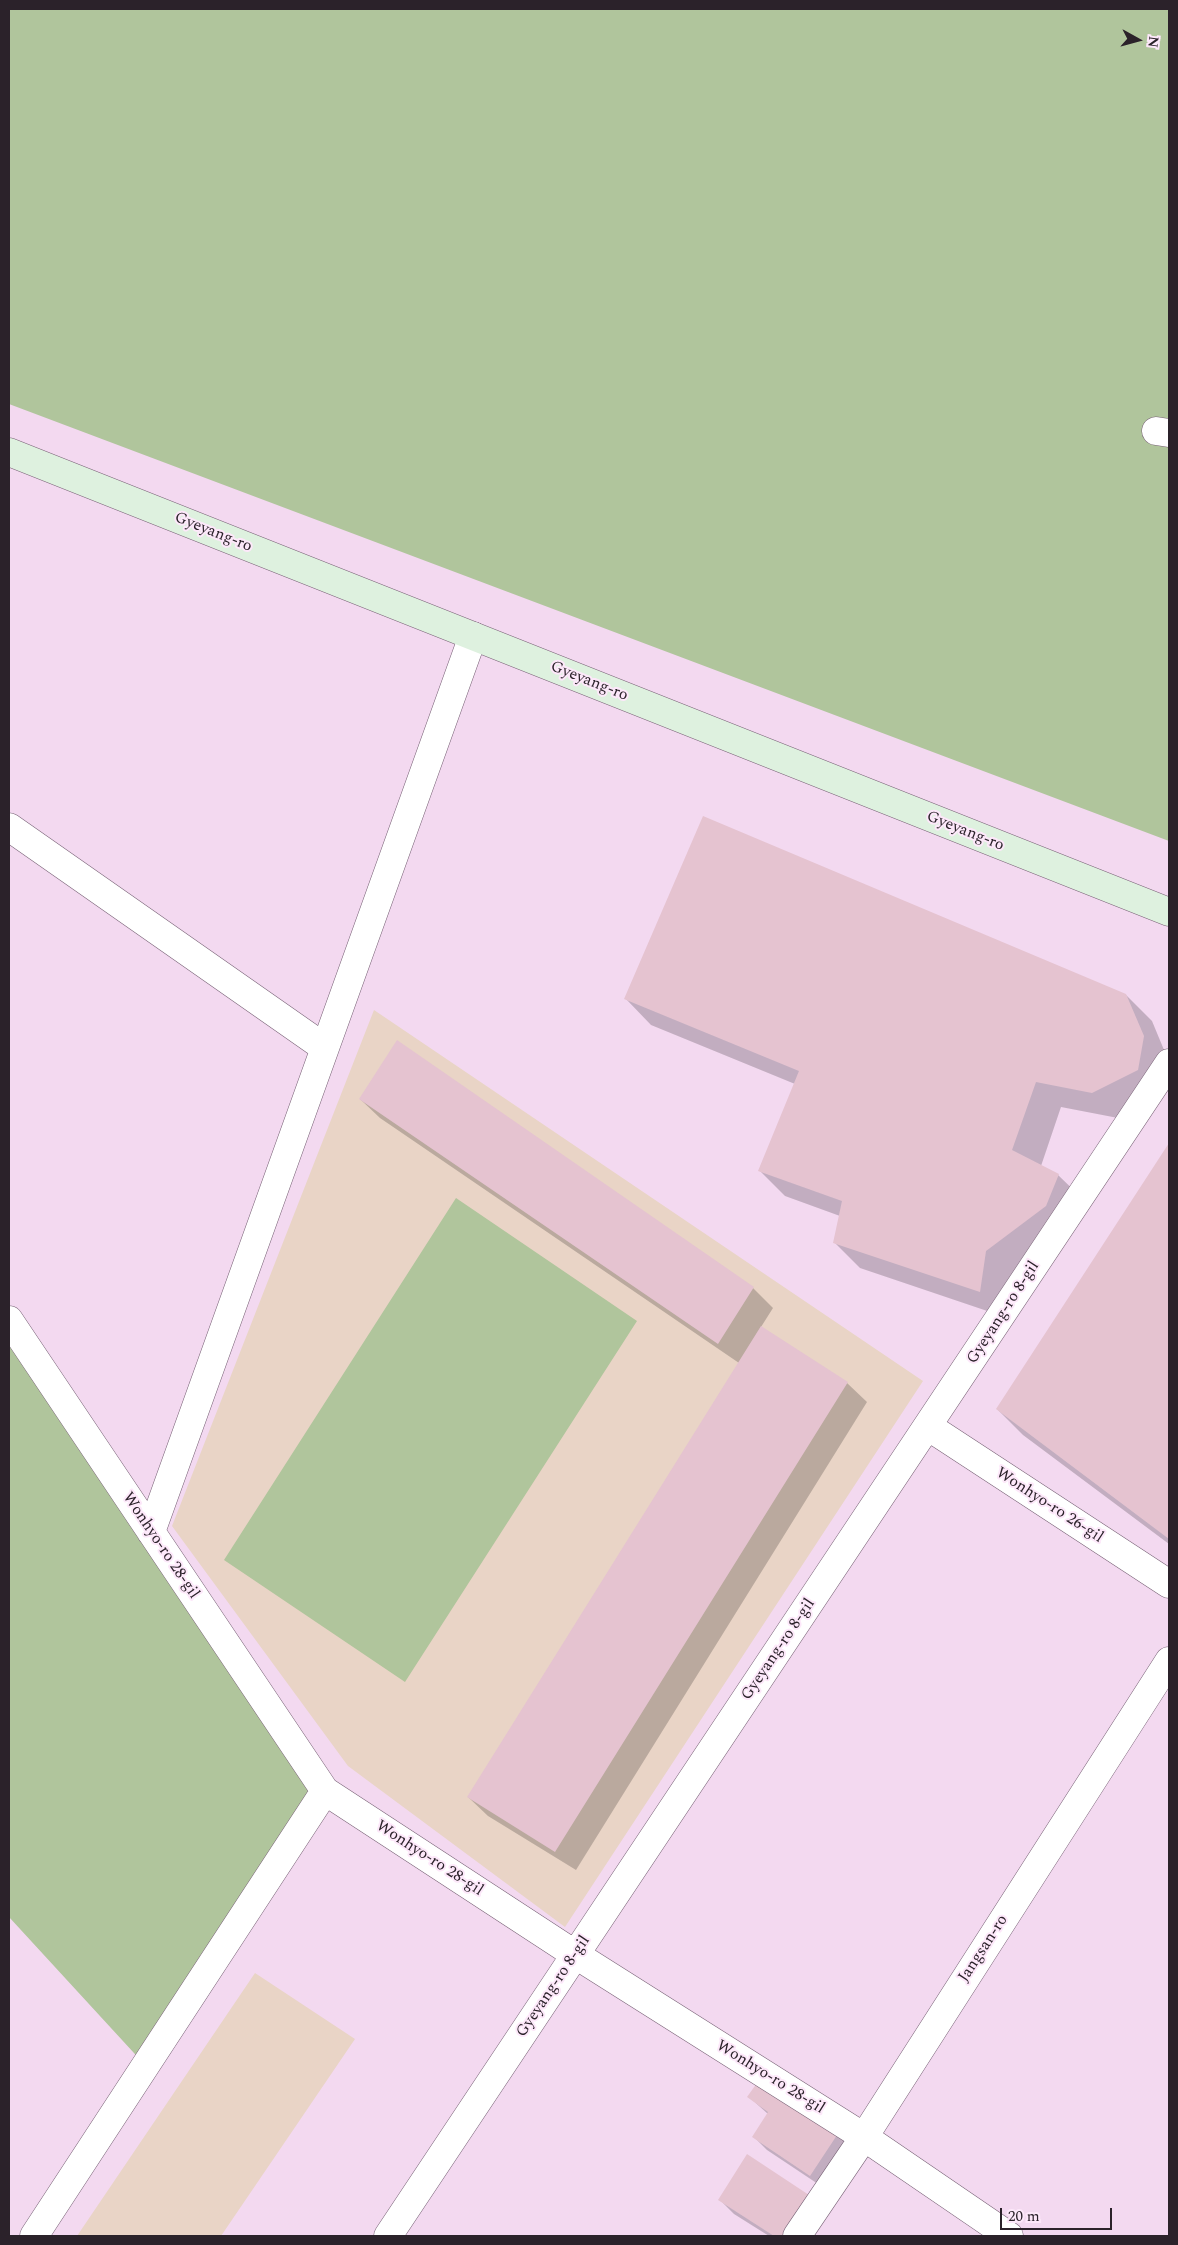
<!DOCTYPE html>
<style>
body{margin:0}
#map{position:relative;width:1178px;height:2245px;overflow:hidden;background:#f3d9f0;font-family:Spectral,serif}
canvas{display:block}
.frame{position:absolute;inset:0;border:10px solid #2b222a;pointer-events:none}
.north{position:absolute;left:1113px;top:15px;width:50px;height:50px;-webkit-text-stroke:4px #fde8fa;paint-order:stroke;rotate:97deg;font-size:14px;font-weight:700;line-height:20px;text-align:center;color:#2b222a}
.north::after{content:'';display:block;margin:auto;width:18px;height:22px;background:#2b222a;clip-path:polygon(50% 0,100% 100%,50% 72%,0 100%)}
.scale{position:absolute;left:1000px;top:2208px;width:112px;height:22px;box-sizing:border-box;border:2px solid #2b222a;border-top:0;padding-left:6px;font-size:15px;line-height:18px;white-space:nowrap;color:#2b222a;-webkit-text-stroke:4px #fde8fa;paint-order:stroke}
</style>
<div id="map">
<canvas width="1178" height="2245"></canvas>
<div class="frame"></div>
<div class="north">N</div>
<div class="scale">20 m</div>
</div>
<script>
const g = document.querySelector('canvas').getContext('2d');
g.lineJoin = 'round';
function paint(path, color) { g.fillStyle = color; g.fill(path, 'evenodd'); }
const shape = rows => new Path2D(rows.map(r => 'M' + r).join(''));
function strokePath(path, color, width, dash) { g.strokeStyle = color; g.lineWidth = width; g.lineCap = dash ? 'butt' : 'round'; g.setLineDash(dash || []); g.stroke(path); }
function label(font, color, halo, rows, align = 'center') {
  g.font = font + ' Spectral,serif'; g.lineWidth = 4; g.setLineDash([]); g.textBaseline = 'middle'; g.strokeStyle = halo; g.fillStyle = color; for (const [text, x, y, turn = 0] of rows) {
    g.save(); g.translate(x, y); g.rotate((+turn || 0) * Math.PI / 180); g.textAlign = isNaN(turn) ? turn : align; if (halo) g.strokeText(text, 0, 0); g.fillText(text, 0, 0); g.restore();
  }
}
const education = shape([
 [374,1010,923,1381,565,1927,348,1766,172,1526],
 [255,1973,355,2039,221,2236,77,2236]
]);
const green = shape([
 [9,9,1169,9,1169,841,9,404],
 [456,1198,637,1321,405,1682,224,1560],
 [9,1323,325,1791,145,2065,9,1917]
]);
const shadow = shape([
 [1126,995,1152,1021,1169,1062,1118,1118,1061,1107,1041,1166,1058,1175,1084,1200,1005,1317,860,1268,835,1243,840,1216,785,1196,759,1170,795,1084,651,1025,626,999],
 [397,1042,753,1288,773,1308,761,1327,847,1383,867,1402,576,1870,488,1816,468,1797,739,1363,380,1118,360,1099],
 [1169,1145,1169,1544,1023,1435,997,1409],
 [762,2077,854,2144,824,2188,767,2150,754,2137,768,2114,749,2097],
 [720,2200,805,2236,769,2236,734,2214]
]);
const building = shape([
 [703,816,1126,994,1144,1036,1138,1070,1092,1093,1036,1082,1012,1150,1059,1174,1046,1206,986,1251,980,1292,833,1243,842,1201,758,1171,799,1071,624,999],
 [397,1040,754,1287,718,1344,359,1099],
 [1169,1143,1169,1539,996,1409],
 [761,1326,848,1382,555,1852,467,1797],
 [762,2076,841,2129,810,2176,752,2137,768,2112,747,2097],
 [747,2154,809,2195,784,2236,774,2236,718,2200]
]);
const street = shape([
 [1156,431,1169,433],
 [9,827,325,1048],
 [9,1320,325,1791,576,1955,864,2137,1009,2236],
 [929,1427,1169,1584],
 [151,1532,473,636],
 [34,2236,325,1791],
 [388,2236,1169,1063],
 [797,2236,864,2137,1169,1661]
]);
const secondary = shape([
 [9,452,1169,912]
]);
const streetNames = [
 ["Gyeyang-ro",213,533,22],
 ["Gyeyang-ro",589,682,22],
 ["Gyeyang-ro",965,832,22],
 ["Gyeyang-ro 8-gil",1004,1313,-57],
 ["Wonhyo-ro 26-gil",1049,1506,33],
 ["Wonhyo-ro 28-gil",160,1546,56],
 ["Gyeyang-ro 8-gil",779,1650,-56],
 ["Wonhyo-ro 28-gil",429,1859,33],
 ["Jangsan-ro",984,1949,-57],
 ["Gyeyang-ro 8-gil",554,1987,-56],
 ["Wonhyo-ro 28-gil",770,2078,32]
];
paint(education, '#e9d4c6');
paint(green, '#b0c59c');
paint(shadow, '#0003');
paint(building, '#e5c3d0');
strokePath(street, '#786276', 29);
strokePath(secondary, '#786276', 29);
strokePath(street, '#fff', 28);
strokePath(secondary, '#def1df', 28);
label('16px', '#2b222a', '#fde8fa', streetNames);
</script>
